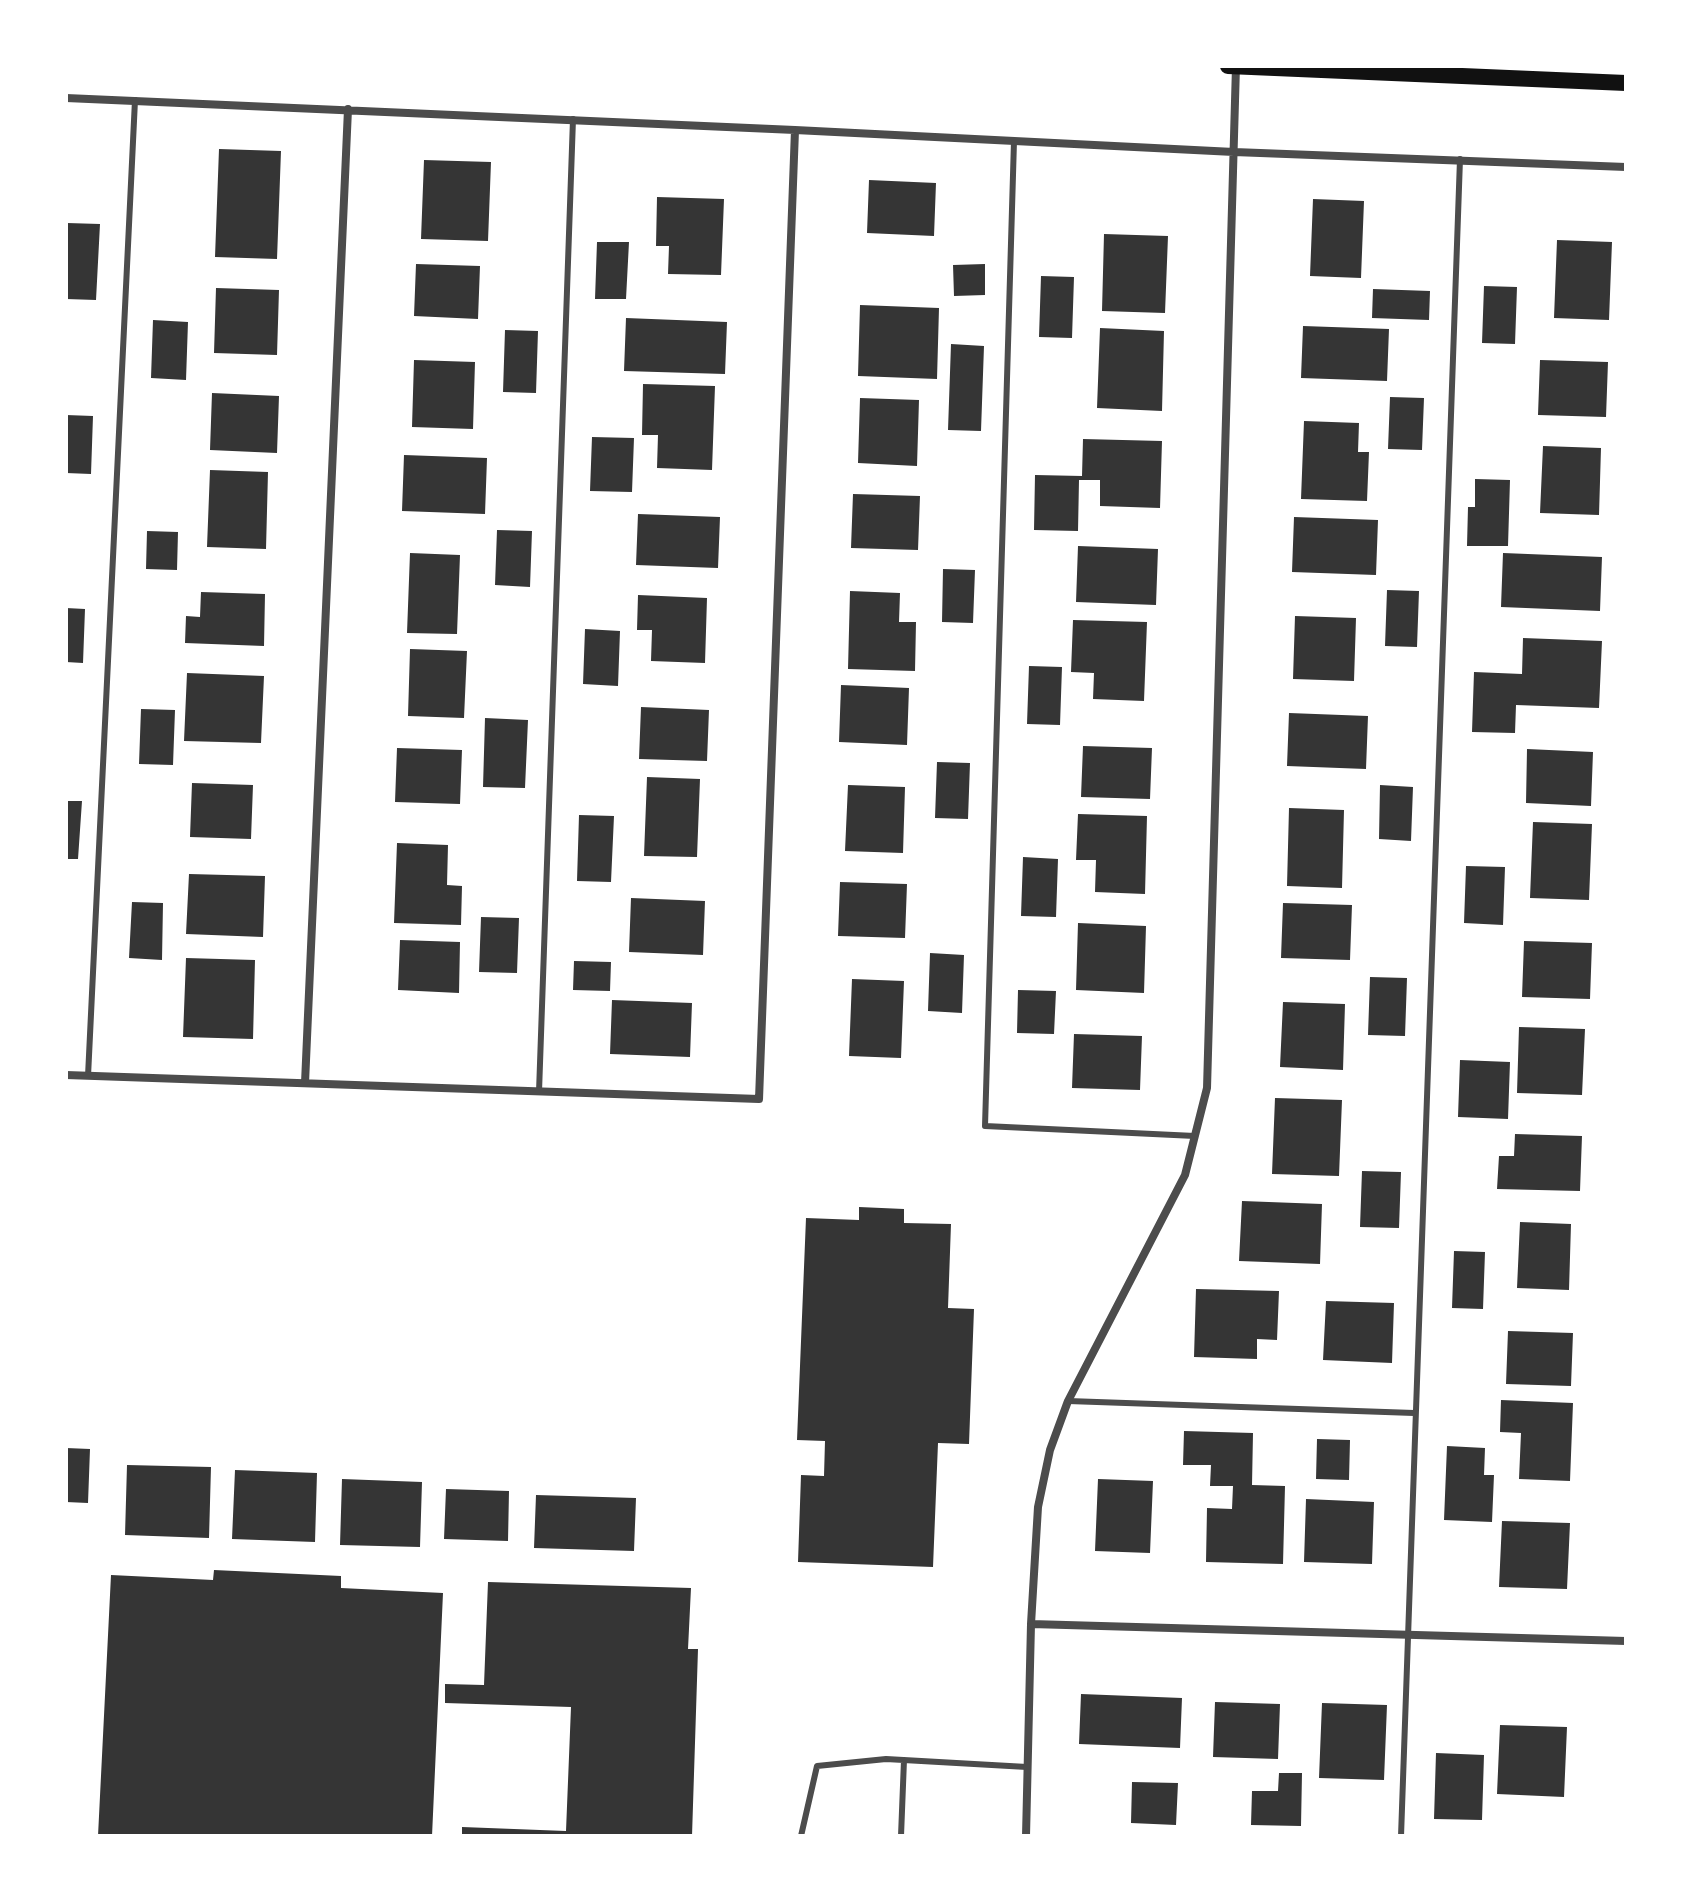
<!DOCTYPE html>
<style>
body{margin:0}
#map{position:relative;width:1692px;height:1902px;overflow:hidden;background:#fff;font-family:Raleway,sans-serif}
canvas{display:block}
.frame{position:absolute;inset:0;border:68px solid #fff;pointer-events:none}
</style>
<div id="map">
<canvas width="1692" height="1902"></canvas>
<div class="frame"></div>
</div>
<script>
const g = document.querySelector('canvas').getContext('2d');
g.lineJoin = 'round';
function paint(path, color) { g.fillStyle = color; g.fill(path, 'evenodd'); }
const shape = rows => new Path2D(rows.map(r => 'M' + r).join(''));
function strokePath(path, color, width, dash) { g.strokeStyle = color; g.lineWidth = width; g.lineCap = dash ? 'butt' : 'round'; g.setLineDash(dash || []); g.stroke(path); }
const building = shape([
 [219,149,281,151,277,259,215,257],
 [424,160,491,162,488,241,421,239],
 [869,180,936,183,934,236,867,233],
 [657,197,724,199,721,275,668,274,669,246,656,246],
 [1313,199,1364,201,1361,278,1310,276],
 [67,223,100,224,96,300,66,299],
 [1104,234,1168,236,1165,313,1102,311],
 [1557,240,1612,242,1609,320,1554,318],
 [597,242,629,242,626,299,595,299],
 [416,264,480,266,478,319,414,316],
 [985,264,985,295,954,296,953,265],
 [1041,276,1074,277,1072,338,1039,337],
 [1484,286,1517,287,1515,344,1482,343],
 [216,288,279,290,277,355,214,353],
 [1373,289,1430,291,1429,320,1372,318],
 [860,305,939,308,937,379,858,376],
 [626,318,727,322,725,374,624,371],
 [153,320,188,322,186,380,151,378],
 [1303,326,1389,329,1387,381,1301,378],
 [1100,328,1164,331,1162,411,1097,408],
 [505,330,538,331,536,393,503,392],
 [951,344,984,346,981,431,948,430],
 [414,360,475,362,473,429,412,427],
 [1540,360,1608,362,1606,417,1538,415],
 [643,384,715,386,712,470,657,468,658,435,642,435],
 [212,393,279,396,277,453,210,450],
 [1390,397,1424,398,1422,450,1388,449],
 [860,398,919,400,917,466,858,463],
 [66,415,93,416,91,474,66,473],
 [1304,421,1359,423,1358,452,1369,452,1367,501,1301,499],
 [592,437,634,438,632,492,590,491],
 [1083,439,1162,441,1160,508,1100,506,1100,480,1079,480,1078,531,1034,530,1035,475,1082,476],
 [1543,446,1601,448,1599,515,1540,513],
 [404,455,487,458,485,514,402,511],
 [210,470,268,472,266,549,207,547],
 [1475,479,1510,480,1508,546,1467,546,1468,507,1475,507],
 [853,494,920,496,918,550,851,548],
 [638,514,720,517,718,568,636,565],
 [1294,517,1378,520,1376,575,1292,572],
 [497,530,532,531,530,587,495,585],
 [147,531,178,532,177,570,146,569],
 [1078,546,1158,549,1156,605,1076,602],
 [410,553,460,555,457,634,407,633],
 [1503,553,1602,557,1600,611,1501,607],
 [943,569,975,570,973,623,942,622],
 [1387,590,1419,591,1417,647,1385,646],
 [850,591,900,593,899,622,916,622,915,671,848,669],
 [201,592,265,594,264,646,185,643,186,616,200,617],
 [638,595,707,598,705,663,651,661,652,630,637,630],
 [66,608,85,609,83,663,66,662],
 [1295,616,1356,618,1354,681,1293,679],
 [1073,620,1147,622,1144,701,1093,699,1094,673,1071,672],
 [585,629,620,631,618,686,583,684],
 [1523,638,1602,641,1599,708,1516,705,1515,733,1472,732,1474,672,1522,674],
 [410,649,467,651,464,718,408,716],
 [1029,666,1062,667,1060,725,1027,724],
 [187,673,264,676,261,743,184,741],
 [841,685,909,688,907,745,839,742],
 [641,707,709,710,707,761,639,759],
 [141,709,175,710,173,765,139,764],
 [1289,713,1368,716,1366,769,1287,766],
 [485,718,528,720,525,788,483,787],
 [1083,746,1152,748,1150,799,1081,797],
 [397,748,462,750,460,804,395,802],
 [1527,749,1593,752,1591,806,1526,803],
 [937,762,970,763,968,819,935,818],
 [647,777,700,779,697,857,644,856],
 [192,783,253,785,251,839,190,837],
 [848,785,905,787,903,853,845,851],
 [1380,785,1413,787,1411,841,1379,839],
 [66,801,82,801,78,859,66,859],
 [1289,808,1344,810,1342,888,1287,886],
 [1078,814,1147,816,1145,894,1095,892,1096,860,1076,860],
 [579,815,614,816,611,882,577,881],
 [1533,822,1592,824,1589,900,1530,898],
 [397,843,448,845,447,885,462,886,461,925,394,923],
 [1023,857,1058,859,1056,917,1021,916],
 [1466,866,1505,867,1503,925,1464,923],
 [189,874,265,876,263,937,186,934],
 [840,882,907,884,905,938,838,936],
 [631,898,705,901,703,955,629,952],
 [132,902,163,903,162,960,129,958],
 [1283,903,1352,905,1350,960,1281,958],
 [481,917,519,918,517,973,479,972],
 [1078,923,1146,926,1144,993,1076,990],
 [400,940,460,942,459,993,398,990],
 [1524,941,1592,943,1590,999,1522,997],
 [930,953,964,955,962,1013,928,1011],
 [186,958,255,960,253,1039,183,1037],
 [574,961,611,962,610,991,573,990],
 [1370,977,1407,978,1405,1036,1368,1035],
 [852,979,904,981,901,1058,849,1056],
 [1018,990,1056,991,1054,1034,1017,1033],
 [612,1000,692,1003,690,1057,610,1054],
 [1283,1002,1345,1004,1343,1070,1280,1067],
 [1519,1027,1585,1029,1582,1095,1517,1093],
 [1074,1034,1142,1036,1140,1090,1072,1088],
 [1460,1060,1510,1062,1508,1119,1458,1117],
 [1275,1098,1342,1100,1339,1176,1272,1174],
 [1515,1134,1582,1136,1580,1191,1497,1189,1499,1156,1514,1156],
 [1362,1171,1401,1172,1399,1228,1360,1227],
 [1242,1201,1322,1204,1320,1264,1239,1261],
 [859,1207,904,1209,904,1223,951,1224,948,1308,974,1309,969,1444,938,1443,933,1567,798,1562,801,1475,824,1476,825,1441,797,1440,806,1218,859,1220],
 [1520,1222,1571,1224,1569,1290,1517,1288],
 [1454,1251,1485,1252,1483,1309,1452,1308],
 [1196,1289,1279,1291,1277,1340,1257,1339,1257,1359,1194,1357],
 [1326,1301,1394,1303,1392,1363,1323,1360],
 [1508,1331,1573,1333,1571,1386,1506,1384],
 [1501,1400,1573,1403,1570,1481,1519,1479,1521,1433,1500,1432],
 [1184,1431,1253,1433,1252,1485,1285,1486,1283,1564,1206,1562,1207,1508,1232,1509,1233,1486,1210,1486,1211,1465,1183,1465],
 [1317,1439,1350,1440,1349,1480,1316,1479],
 [1447,1446,1485,1448,1484,1475,1494,1475,1492,1522,1444,1520],
 [66,1448,90,1449,88,1503,66,1502],
 [127,1465,211,1467,209,1538,125,1535],
 [235,1470,317,1473,315,1542,232,1539],
 [342,1479,422,1482,420,1547,340,1545],
 [1098,1479,1153,1481,1150,1553,1095,1551],
 [446,1489,509,1491,508,1541,444,1539],
 [536,1495,636,1498,634,1551,534,1548],
 [1306,1499,1374,1502,1372,1564,1304,1562],
 [1502,1521,1570,1523,1567,1589,1499,1587],
 [214,1570,341,1576,341,1588,443,1593,432,1836,98,1836,111,1575,213,1580],
 [488,1582,691,1588,688,1649,698,1649,692,1836,462,1836,462,1827,566,1831,571,1707,445,1703,445,1684,484,1685],
 [1081,1694,1182,1698,1180,1748,1079,1744],
 [1215,1702,1280,1704,1278,1759,1213,1757],
 [1322,1703,1387,1705,1384,1780,1319,1778],
 [1500,1725,1567,1727,1564,1797,1497,1794],
 [1436,1753,1484,1755,1482,1820,1434,1819],
 [1279,1773,1302,1773,1301,1826,1251,1825,1252,1791,1278,1791],
 [1132,1782,1178,1783,1176,1825,1131,1823]
]);
const service = shape([
 [1014,141,985,1126,1195,1136],
 [88,1076,135,100],
 [539,1092,573,119],
 [1068,1401,1414,1413],
 [801,1836,817,1766,886,1759,1027,1767],
 [901,1836,904,1760],
 [1401,1836,1460,159]
]);
const minor = shape([
 [66,98,795,130,1234,152,1626,167],
 [66,1075,759,1099,795,130],
 [305,1083,348,109],
 [1031,1624,1626,1641],
 [1026,1836,1031,1624,1038,1507,1050,1450,1068,1401,1185,1175,1207,1088,1236,66]
]);
const secondary = shape([
 [1228,66,1626,83]
]);
paint(building, '#353535');
strokePath(service, '#4c4c4c', 6);
strokePath(minor, '#4c4c4c', 8);
strokePath(secondary, '#111', 16);
</script>
